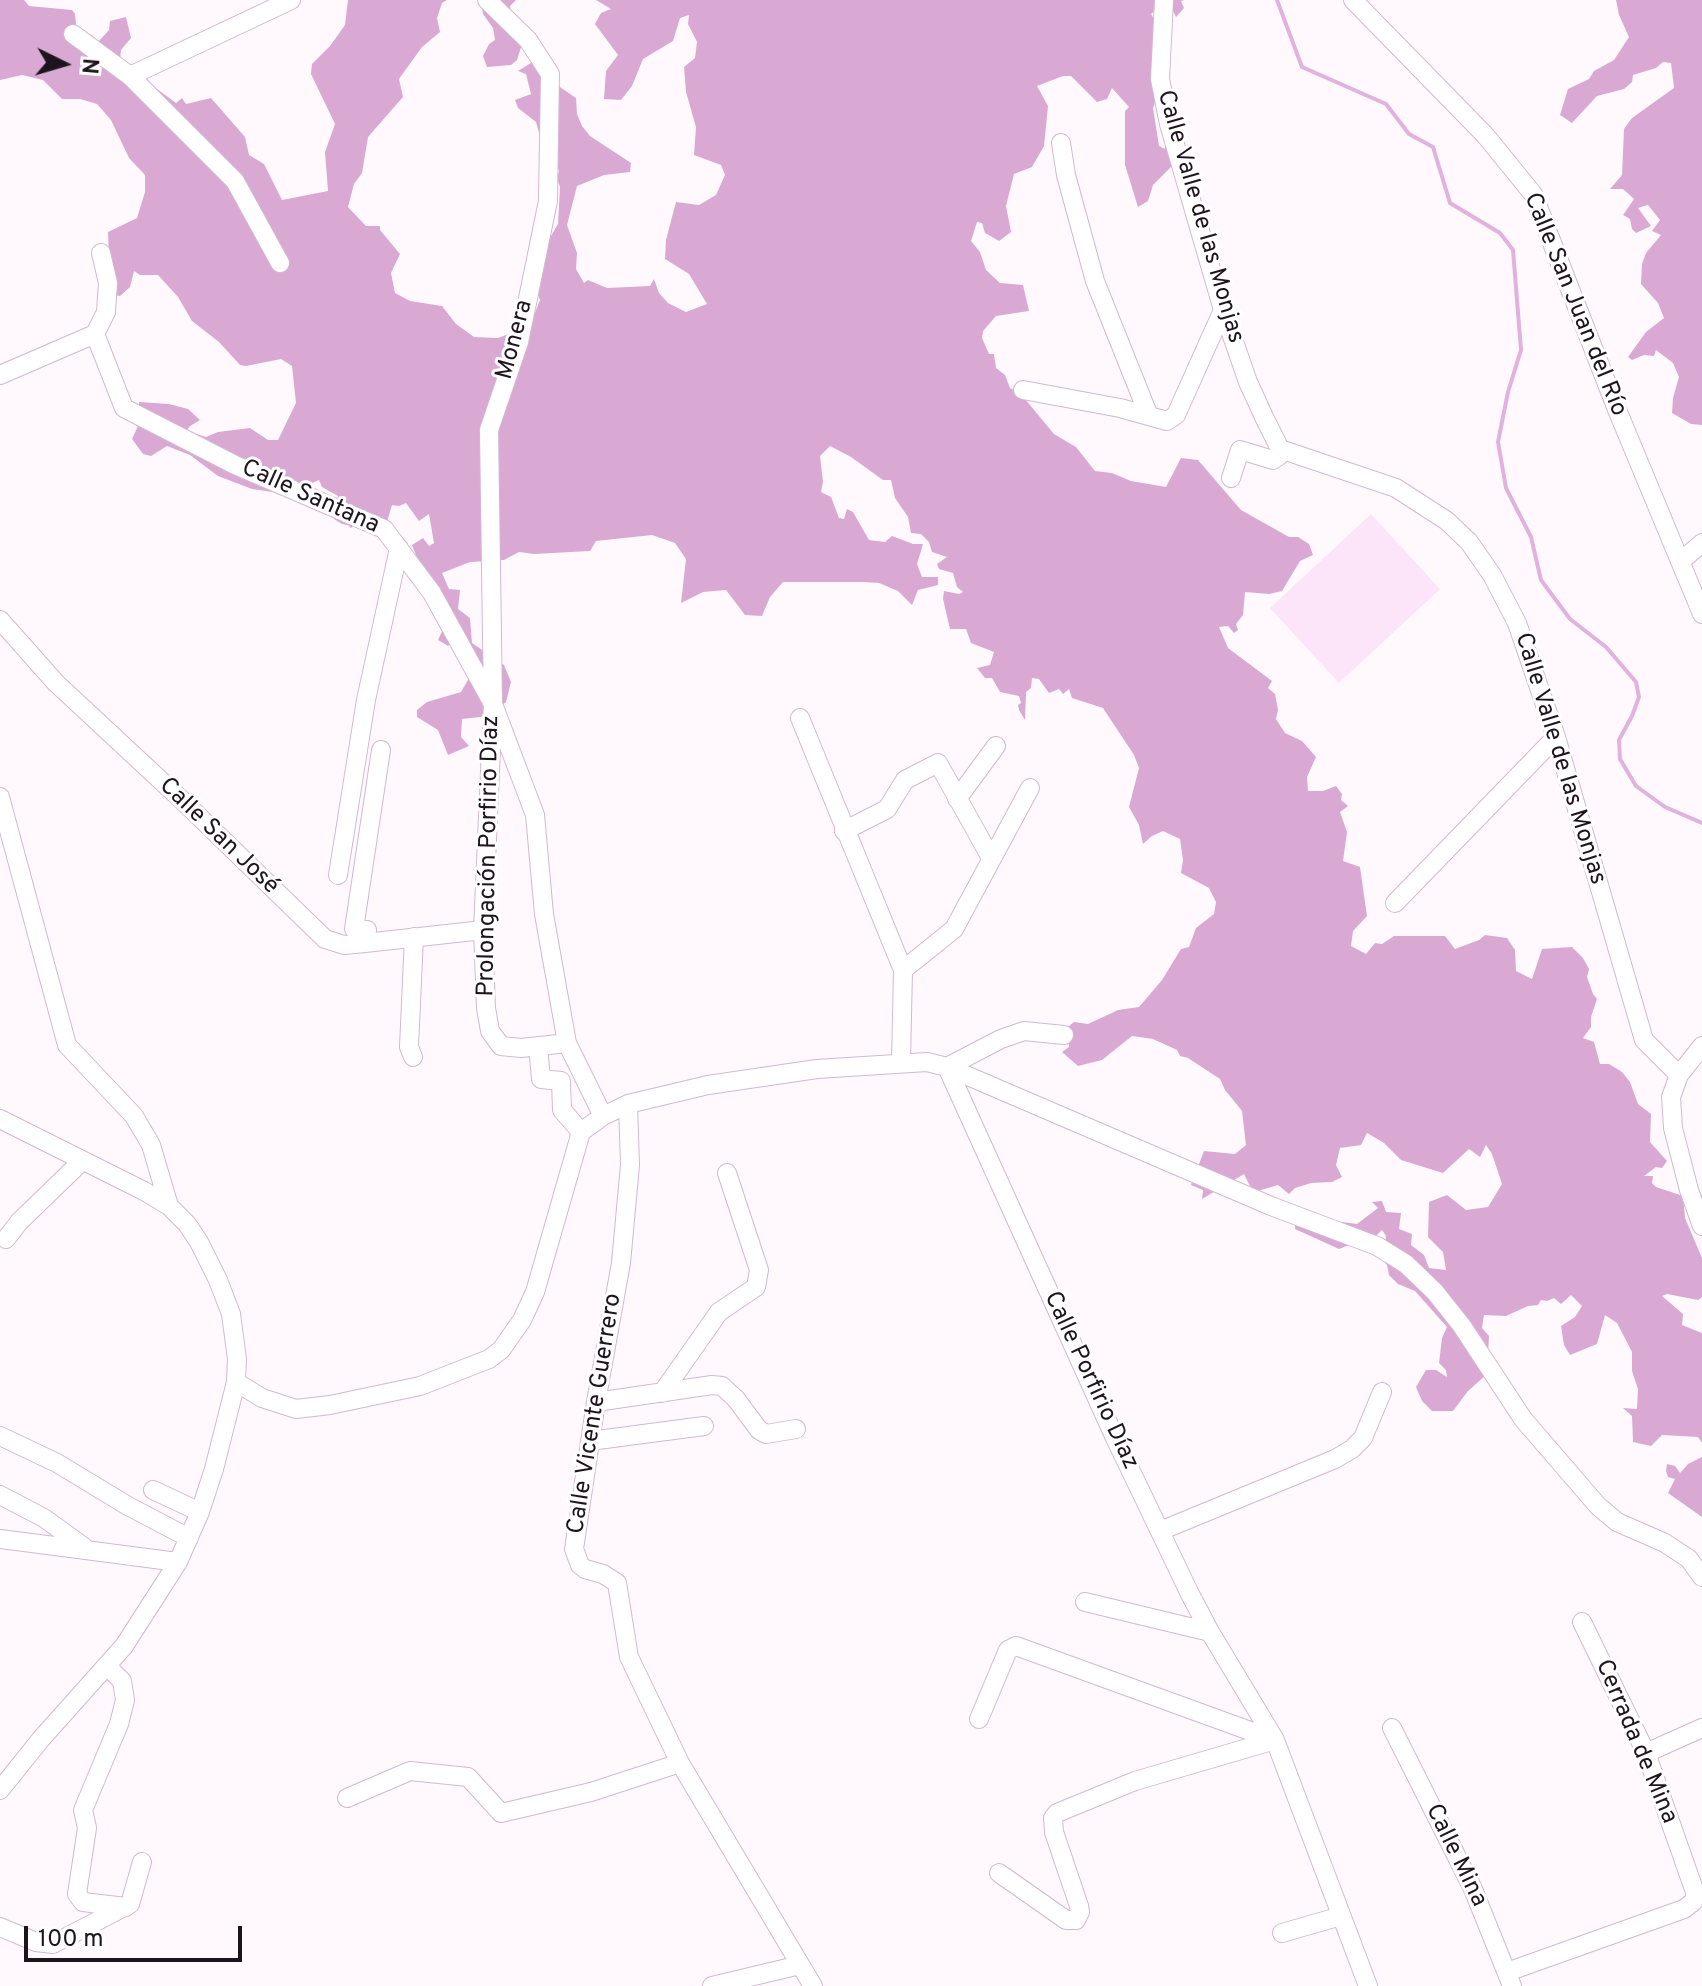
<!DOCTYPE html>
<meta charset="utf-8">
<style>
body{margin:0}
#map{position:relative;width:1702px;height:1986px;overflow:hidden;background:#fff9fe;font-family:Overpass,sans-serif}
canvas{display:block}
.north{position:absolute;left:24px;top:24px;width:80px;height:80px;-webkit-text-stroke:6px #fff;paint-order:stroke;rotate:95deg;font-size:22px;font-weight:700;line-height:32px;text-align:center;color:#1e141d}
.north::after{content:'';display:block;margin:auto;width:28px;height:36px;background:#1e141d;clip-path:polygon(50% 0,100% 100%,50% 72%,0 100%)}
.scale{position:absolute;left:24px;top:1926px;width:218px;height:36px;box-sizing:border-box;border:4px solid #1e141d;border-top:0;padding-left:10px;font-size:24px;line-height:28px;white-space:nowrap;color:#1e141d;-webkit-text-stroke:6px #fff;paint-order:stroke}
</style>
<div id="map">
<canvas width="1702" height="1986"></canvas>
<div class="north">N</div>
<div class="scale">100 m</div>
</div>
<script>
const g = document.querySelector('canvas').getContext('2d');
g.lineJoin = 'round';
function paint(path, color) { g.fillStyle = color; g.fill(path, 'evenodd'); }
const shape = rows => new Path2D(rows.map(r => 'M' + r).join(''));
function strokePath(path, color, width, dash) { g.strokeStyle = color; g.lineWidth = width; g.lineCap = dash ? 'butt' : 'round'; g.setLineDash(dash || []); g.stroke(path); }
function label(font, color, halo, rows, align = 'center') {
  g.font = font + ' Overpass,sans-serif'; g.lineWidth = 6; g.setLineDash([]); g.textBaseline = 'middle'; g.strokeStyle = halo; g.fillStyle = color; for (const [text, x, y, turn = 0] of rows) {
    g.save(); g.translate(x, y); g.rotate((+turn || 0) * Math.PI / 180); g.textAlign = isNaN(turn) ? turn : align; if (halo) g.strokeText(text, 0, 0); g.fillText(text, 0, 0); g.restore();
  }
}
const green = shape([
 [1371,514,1440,589,1339,683,1270,608]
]);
const forest = shape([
 [0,0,24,0,29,6,72,10,75,14,77,33,92,35,98,42,109,30,110,21,126,17,131,38,121,50,120,60,129,68,138,68,153,86,176,103,182,98,186,104,211,98,245,137,249,155,264,164,282,200,328,191,325,152,335,124,311,74,312,64,330,46,345,25,348,0,447,0,442,3,437,18,440,32,422,47,399,79,403,97,368,137,362,173,354,184,348,207,366,226,380,226,380,230,400,254,391,273,395,293,410,301,442,306,456,324,474,337,498,338,519,330,533,318,540,300,534,286,548,241,558,224,560,187,557,179,559,170,543,147,536,122,518,108,515,100,531,94,526,74,518,71,534,61,554,83,576,98,577,114,582,126,590,136,631,163,630,172,604,175,577,186,567,225,577,253,576,269,584,283,588,280,607,288,650,286,654,279,659,293,668,303,686,312,707,304,689,274,665,259,666,240,676,202,699,205,716,195,725,175,721,165,694,155,696,127,686,92,684,67,695,58,697,42,688,24,689,15,680,18,673,41,643,59,632,86,621,100,604,99,606,71,618,55,595,24,601,13,611,9,596,0,1185,0,1181,1,1184,8,1176,17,1168,0,1151,14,1159,28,1166,73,1153,108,1159,146,1165,149,1166,144,1177,161,1153,185,1148,201,1138,207,1125,165,1125,111,1129,107,1112,88,1107,99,1097,102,1071,76,1063,76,1037,86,1048,106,1044,146,1032,167,1014,174,1006,206,1011,232,999,241,985,233,982,223,977,222,971,241,980,252,986,270,1000,283,1023,285,1029,311,996,316,983,331,982,338,989,354,994,354,996,368,1005,375,1010,388,1020,393,1054,434,1076,447,1095,471,1112,473,1131,481,1166,487,1181,458,1198,460,1241,510,1289,537,1298,537,1309,544,1313,555,1300,561,1282,591,1269,594,1245,592,1243,615,1236,624,1238,630,1234,633,1228,626,1219,627,1228,648,1272,681,1268,688,1275,694,1278,710,1276,719,1285,733,1302,741,1316,757,1307,777,1308,791,1323,791,1336,786,1342,794,1341,800,1348,806,1340,812,1347,832,1343,861,1360,867,1367,916,1353,931,1351,946,1366,954,1375,943,1382,944,1394,936,1445,936,1455,949,1479,940,1485,935,1507,938,1515,950,1516,971,1532,979,1542,949,1572,947,1583,958,1589,969,1587,977,1593,994,1597,999,1591,1017,1591,1027,1583,1038,1594,1042,1600,1064,1609,1064,1622,1072,1630,1082,1638,1104,1651,1114,1650,1142,1667,1161,1662,1168,1656,1167,1644,1176,1653,1176,1652,1183,1656,1187,1683,1196,1685,1218,1702,1258,1702,1297,1698,1300,1667,1294,1662,1296,1683,1314,1682,1325,1702,1333,1702,1443,1698,1437,1662,1435,1651,1446,1633,1442,1632,1416,1623,1408,1637,1409,1638,1389,1632,1371,1632,1352,1617,1323,1605,1315,1597,1344,1570,1355,1564,1345,1561,1326,1575,1317,1582,1306,1571,1295,1561,1304,1554,1298,1547,1301,1541,1300,1538,1305,1528,1306,1506,1316,1484,1315,1482,1328,1489,1336,1487,1374,1468,1391,1453,1411,1432,1411,1422,1401,1416,1387,1426,1370,1436,1370,1447,1377,1446,1370,1439,1363,1442,1338,1447,1327,1415,1291,1398,1284,1389,1275,1387,1265,1382,1259,1386,1236,1382,1230,1372,1240,1356,1242,1339,1249,1295,1229,1295,1221,1313,1218,1357,1224,1378,1208,1372,1202,1382,1201,1386,1212,1401,1213,1399,1229,1412,1234,1411,1245,1424,1255,1429,1268,1446,1270,1443,1252,1428,1237,1429,1202,1447,1195,1466,1210,1488,1207,1502,1184,1492,1154,1486,1145,1480,1157,1469,1149,1443,1173,1401,1160,1384,1143,1367,1133,1361,1145,1340,1148,1336,1165,1342,1177,1332,1182,1311,1183,1295,1188,1289,1194,1278,1185,1258,1191,1250,1186,1244,1174,1202,1199,1203,1190,1191,1185,1204,1151,1235,1154,1246,1145,1242,1111,1225,1090,1220,1079,1188,1058,1180,1056,1177,1050,1153,1039,1132,1036,1102,1060,1078,1066,1062,1052,1069,1047,1069,1026,1074,1022,1088,1024,1118,1010,1139,1007,1162,980,1181,949,1189,947,1196,928,1214,914,1216,902,1209,888,1181,873,1183,860,1180,839,1163,831,1152,836,1143,844,1139,825,1129,807,1139,768,1134,755,1103,708,1072,698,1069,689,1063,694,1059,689,1049,693,1039,679,1032,678,1031,688,1026,692,1025,720,1019,710,1018,705,1021,703,1019,696,1000,692,992,678,985,678,977,668,990,665,994,652,971,643,966,629,950,629,943,599,944,591,959,594,963,592,957,587,953,573,939,569,937,564,947,557,932,552,929,542,921,534,911,533,908,517,895,498,891,480,883,480,851,457,830,446,820,456,823,482,821,492,831,497,839,518,844,519,847,509,853,512,869,540,885,542,892,536,913,544,923,544,917,564,922,577,938,577,938,585,918,590,912,605,898,591,879,583,863,582,783,582,770,597,762,616,745,615,726,590,703,592,681,603,686,559,675,543,652,535,596,541,590,551,534,554,519,552,504,560,470,562,442,573,449,589,460,590,458,609,470,618,472,643,504,665,511,682,506,702,489,716,462,719,461,737,469,746,448,755,438,730,417,717,417,710,427,702,461,692,472,673,452,642,448,646,438,640,444,627,412,545,423,538,429,546,434,543,429,514,419,521,406,503,399,506,392,505,387,522,354,525,351,528,348,525,342,524,334,519,338,496,322,487,319,480,287,494,252,489,218,476,190,455,167,446,151,456,143,454,132,439,138,426,139,402,169,404,188,409,200,420,190,426,186,431,206,437,218,432,250,428,268,440,278,440,296,403,292,366,281,359,246,366,240,365,219,342,192,321,178,297,158,275,140,275,134,271,130,287,120,296,114,295,110,283,108,232,137,218,145,192,145,175,129,158,111,120,97,104,80,99,62,99,43,80,22,75,0,80],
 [481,0,516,0,510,6,512,19,523,41,517,60,511,65,487,67,483,56,489,44,495,40,493,28,483,14],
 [1616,0,1702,0,1702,425,1691,424,1672,413,1673,398,1679,377,1673,363,1656,350,1654,356,1644,355,1632,360,1628,357,1646,332,1664,318,1658,303,1641,284,1642,264,1646,253,1661,235,1652,231,1660,220,1648,205,1638,208,1651,226,1636,233,1632,229,1630,219,1623,215,1634,199,1623,189,1610,189,1622,175,1624,129,1632,118,1674,88,1671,63,1663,62,1656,68,1633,75,1632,82,1624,89,1597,96,1572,123,1560,115,1568,89,1589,79,1594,71,1614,60,1629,37,1619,15],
 [1702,1457,1702,1517,1668,1493,1675,1479,1668,1477,1666,1471,1667,1464,1675,1466,1680,1473,1688,1464]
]);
const stream = shape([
 [1277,0,1302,67,1386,104,1409,134,1433,147,1450,203,1500,233,1513,250,1521,350,1508,392,1498,442,1506,488,1531,537,1541,580,1570,619,1606,647,1636,682,1639,697,1632,716,1619,740,1620,759,1636,786,1665,807,1702,823]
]);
const minor = shape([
 [487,0,528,40,550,74,548,201,519,342,489,430,493,704,483,930,486,1008,490,1031,501,1046,521,1048,567,1043],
 [1164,0,1160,79,1169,124,1223,310,1248,382,1264,417,1280,449,1396,488,1447,521,1469,542,1492,575,1517,623,1556,737,1644,1040,1679,1075],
 [1353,0,1485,135,1533,194,1618,412,1702,614],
 [73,34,130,76,235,181,280,263],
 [130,76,291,0],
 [1061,143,1066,175,1095,281,1149,416],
 [95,334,124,408,235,465,384,529,432,593,493,704,535,815,544,914,567,1043,603,1116],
 [0,375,95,334,106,312,108,283,101,253],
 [1023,390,1120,408,1167,421,1176,415,1223,310],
 [1231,478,1240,450,1273,460,1279,456,1280,449],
 [1681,561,1702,543],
 [0,620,56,683,185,803,325,939,344,945,365,943,483,930],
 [800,718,903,970,901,1062],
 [0,797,67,1045,134,1116,151,1145,169,1206],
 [957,799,996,746],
 [844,831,887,809,905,780,938,763,991,858],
 [338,875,366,700,399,548],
 [1395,903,1556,737],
 [365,943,367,930,354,929,381,750],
 [903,970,954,929,1030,788],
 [538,1046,541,1079,561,1081,562,1110,581,1132],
 [1702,1046,1679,1075,1671,1097,1673,1128,1689,1190,1702,1226],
 [413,1057,409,1047,414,937],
 [947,1067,1115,1438,1190,1594,1210,1632,1275,1740,1368,1986],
 [947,1067,1001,1039,1024,1031,1064,1035],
 [628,1104,630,1165,621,1263,596,1402,574,1549,580,1565,585,1569,603,1574,617,1583,629,1657,680,1763,813,1986],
 [0,1119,144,1191,169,1206,187,1224,199,1242,218,1280,231,1314,237,1359,236,1382,214,1469,200,1512,178,1562,124,1646,41,1739,0,1790],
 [6,1239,19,1222,82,1161],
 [236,1382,262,1398,296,1409,330,1405,420,1386,489,1359,501,1350,522,1320,535,1292,581,1132,603,1116,628,1104,708,1085,817,1069,927,1062,947,1067,1271,1206,1377,1246,1406,1264,1435,1292,1462,1326,1523,1419,1598,1506,1617,1522,1665,1543,1689,1559,1702,1577],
 [662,1393,719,1312,756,1287,759,1270,727,1173],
 [596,1402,712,1385,722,1386,736,1399,759,1430,766,1434,796,1429],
 [0,1436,57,1463,128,1506,189,1538],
 [590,1441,704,1426],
 [153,1490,200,1512],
 [0,1495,44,1518,84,1547],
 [1160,1531,1335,1459,1352,1449,1363,1438,1382,1392],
 [0,1539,178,1562],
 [1085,1602,1210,1632],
 [107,1666,122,1681,125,1700,119,1724,83,1810,87,1828,77,1894,83,1902,126,1907],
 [979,1719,1008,1650,1016,1646,1275,1740],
 [1392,1728,1473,1889,1512,1986],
 [1646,1753,1702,1728],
 [347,1798,410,1771,468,1777,501,1813,591,1792,680,1763],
 [999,1873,1066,1920,1076,1920,1080,1912,1079,1906,1054,1832,1053,1818,1057,1813,1135,1781,1275,1740],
 [0,1927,36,1942,53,1944,130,1904,142,1862],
 [1282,1933,1341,1916],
 [1507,1972,1684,1909,1693,1902,1696,1895,1646,1753,1582,1622],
 [712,1986,800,1965]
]);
const streetNames = [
 ["Calle Valle de las Monjas",1199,217,74],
 ["Calle San Juan del Río",1574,305,68],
 ["Monera",516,340,-75],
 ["Calle Santana",310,498,24],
 ["Calle Valle de las Monjas",1559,759,73],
 ["Calle San José",218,837,44],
 ["Prolongación Porfirio Díaz",490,856,-89],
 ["Calle Porfirio Díaz",1090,1381,65],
 ["Calle Vicente Guerrero",596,1414,-81],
 ["Cerrada de Mina",1635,1742,67],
 ["Calle Mina",1455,1856,64]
];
paint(green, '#fce4f9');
paint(forest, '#d9a9d4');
strokePath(stream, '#e2b2de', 4);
strokePath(minor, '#d3b8d0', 20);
strokePath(minor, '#fff', 18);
label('24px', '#1e141d', '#fff', streetNames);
</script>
